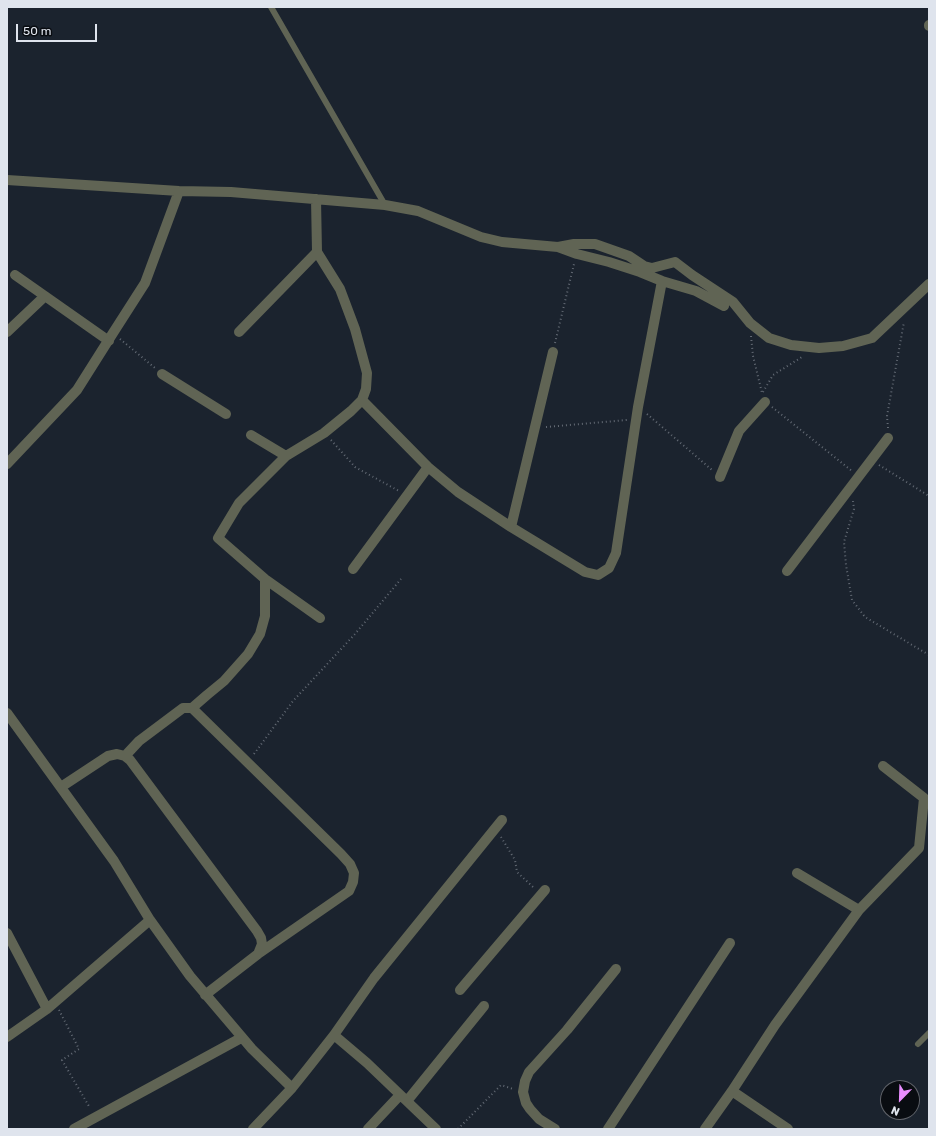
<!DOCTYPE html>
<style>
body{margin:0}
#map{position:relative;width:936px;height:1136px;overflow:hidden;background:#1b232e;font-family:Rubik,sans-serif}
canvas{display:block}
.frame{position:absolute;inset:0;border:8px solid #dfe4ed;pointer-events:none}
.north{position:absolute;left:880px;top:1080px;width:40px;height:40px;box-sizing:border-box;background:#090c11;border:1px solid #5f6269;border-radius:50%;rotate:203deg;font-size:11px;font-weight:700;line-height:16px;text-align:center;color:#dfe4ed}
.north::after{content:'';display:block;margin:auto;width:14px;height:18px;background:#e98dfe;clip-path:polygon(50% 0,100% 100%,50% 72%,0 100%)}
.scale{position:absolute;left:16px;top:24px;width:81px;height:18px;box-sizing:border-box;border:2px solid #dfe4ed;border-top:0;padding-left:5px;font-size:12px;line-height:14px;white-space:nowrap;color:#dfe4ed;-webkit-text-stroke:3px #090c11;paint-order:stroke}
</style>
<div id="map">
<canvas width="936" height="1136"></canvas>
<div class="frame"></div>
<div class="north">N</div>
<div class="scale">50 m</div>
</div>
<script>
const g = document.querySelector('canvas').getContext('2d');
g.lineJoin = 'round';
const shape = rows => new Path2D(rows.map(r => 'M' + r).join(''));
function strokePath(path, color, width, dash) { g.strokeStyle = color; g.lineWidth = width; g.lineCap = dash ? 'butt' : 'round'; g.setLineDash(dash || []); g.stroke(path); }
const path = shape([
 [751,336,753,356,762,393],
 [120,339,155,368],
 [555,343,574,264],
 [763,392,773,375,802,357],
 [772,407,852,471],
 [647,414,712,470],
 [546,427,627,420],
 [888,428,887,416,904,322],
 [331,440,355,467,399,491],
 [879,465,929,496],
 [853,501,854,509,844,542,846,565,852,600,865,617,929,655],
 [254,754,293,701,355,634,401,579],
 [501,837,515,860,517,872,534,888],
 [59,1010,79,1049,62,1060,90,1108],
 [458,1129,501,1085,513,1089]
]);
const service = shape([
 [271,7,385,205],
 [918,1044,929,1033]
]);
const minor = shape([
 [929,25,929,26],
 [7,180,179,191,231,192,385,205,418,211,481,237,502,242,558,247,574,244,595,244,629,256,644,266,652,268,675,262,692,275,733,302,750,323,769,338,791,345,819,348,843,346,872,338,929,284],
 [316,199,317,252,340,289,355,329,367,373,366,389,362,400,351,411,324,433,286,456,239,503,218,538,265,579,320,618],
 [558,247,577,254,609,262,640,272,662,281,696,291,724,306],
 [15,275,109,341],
 [7,332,45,296],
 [239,332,317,252],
 [162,374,226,414],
 [362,400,428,467,458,492,511,527,585,572,598,575,609,568,616,553,638,407,662,281],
 [251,435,286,456],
 [7,464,77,390,113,333,145,283,179,191],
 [720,477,739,431,765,402],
 [511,527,553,352],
 [353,569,428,467],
 [787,571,888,438],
 [192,708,341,854,350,864,354,873,353,882,349,891,258,954],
 [7,713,114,861,150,920,190,976,252,1049,292,1088],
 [125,756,139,741,183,708,192,708,207,695,224,681,248,654,260,634,265,616,265,579],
 [61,787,108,756,117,754,125,756,130,760,257,931,261,938,262,944,258,954,205,995],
 [797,873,859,910],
 [7,933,47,1009],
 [460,990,545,890],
 [334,1035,367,1063,436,1129],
 [7,1037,47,1009,150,920],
 [732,1091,788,1129],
 [407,1101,484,1006],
 [74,1129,241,1038],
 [253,1129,292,1088,308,1068,334,1035,374,978,502,820],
 [368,1129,400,1095],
 [555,1129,539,1119,530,1109,526,1103,523,1092,525,1081,529,1072,567,1030,616,969],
 [608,1129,730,943],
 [705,1129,732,1091,775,1025,859,910,919,848,924,798,883,766]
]);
strokePath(path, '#636a74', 2, [1, 3]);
strokePath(service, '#606454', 6);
strokePath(minor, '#606454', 10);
</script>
